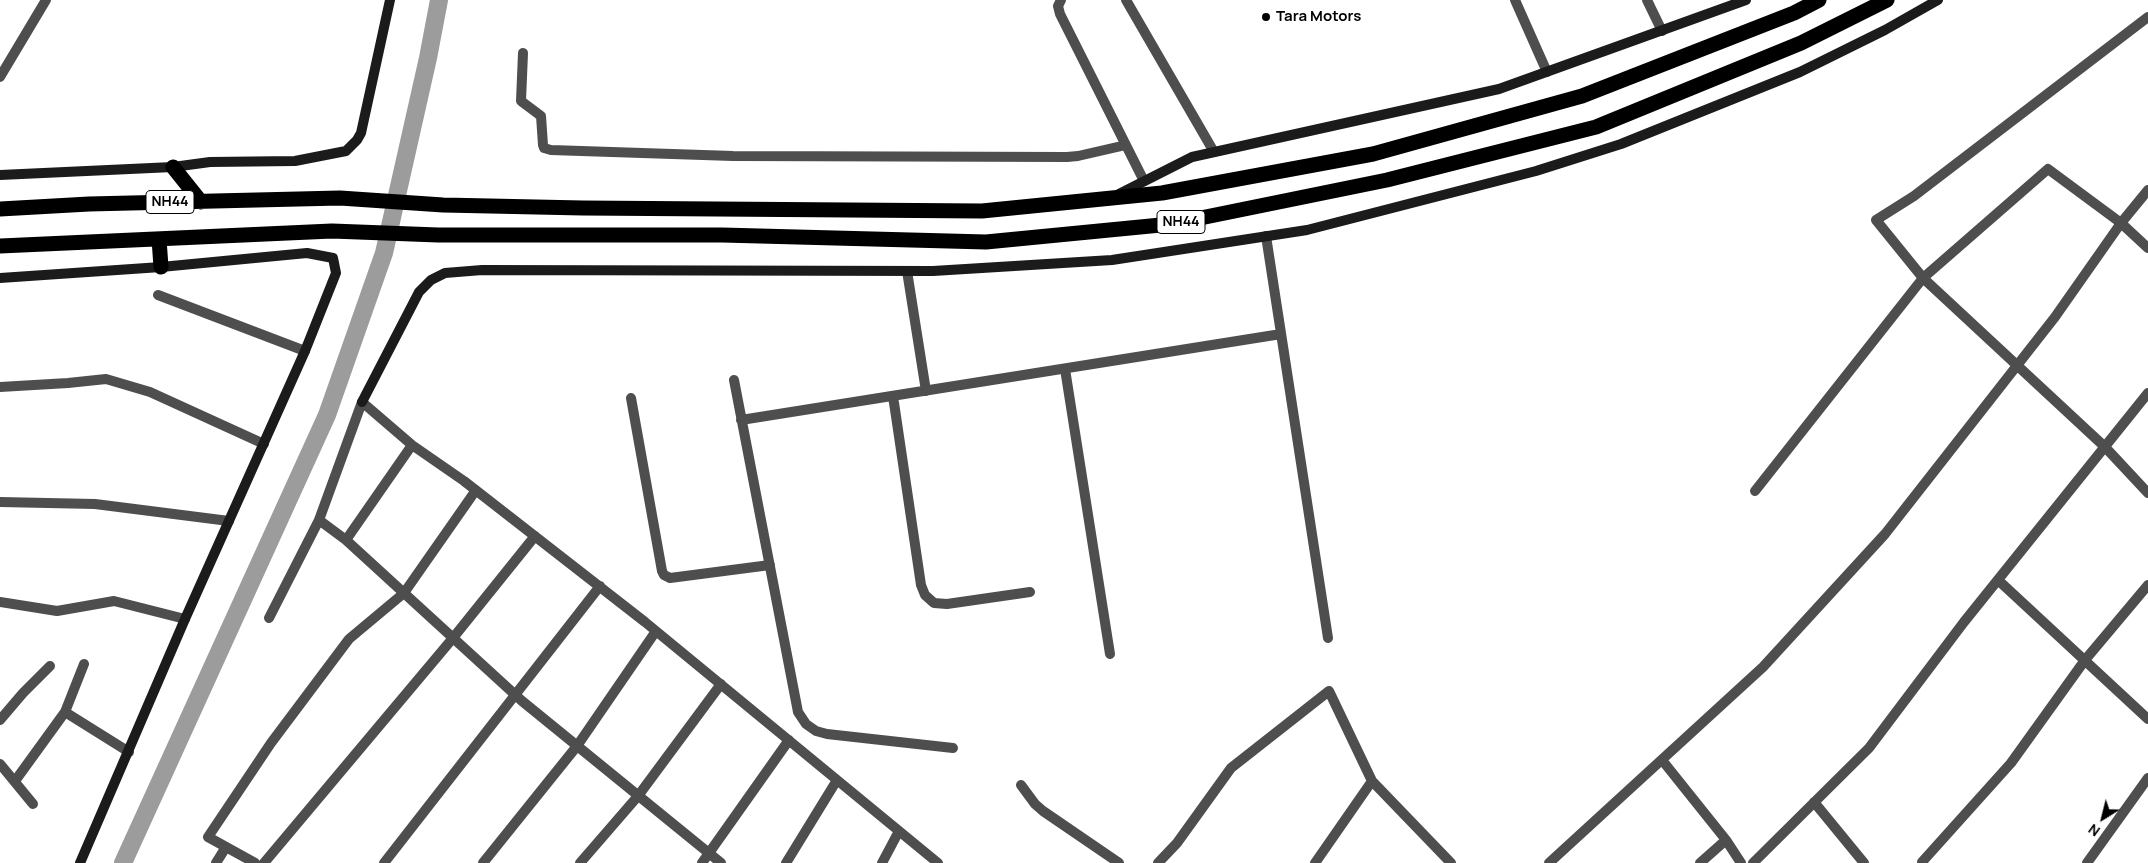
<!DOCTYPE html>
<style>
body{margin:0}
#map{position:relative;width:2148px;height:863px;overflow:hidden;background:#fff;font-family:Manrope,sans-serif}
canvas{display:block}
.north{position:absolute;left:2078px;top:793px;width:50px;height:50px;-webkit-text-stroke:4px #fff;paint-order:stroke;rotate:216deg;font-size:14px;font-weight:700;line-height:20px;text-align:center;color:#000}
.north::after{content:'';display:block;margin:auto;width:18px;height:22px;background:#000;clip-path:polygon(50% 0,100% 100%,50% 72%,0 100%)}
</style>
<div id="map">
<canvas width="2148" height="863"></canvas>
<div class="north">N</div>
</div>
<script>
const g = document.querySelector('canvas').getContext('2d');
g.lineJoin = 'round';
const shape = rows => new Path2D(rows.map(r => 'M' + r).join(''));
function strokePath(path, color, width, dash) { g.strokeStyle = color; g.lineWidth = width; g.lineCap = dash ? 'butt' : 'round'; g.setLineDash(dash || []); g.stroke(path); }
function label(font, color, halo, rows, align = 'center') {
  g.font = font + ' Manrope,sans-serif'; g.lineWidth = 4; g.setLineDash([]); g.textBaseline = 'middle'; g.strokeStyle = halo; g.fillStyle = color; for (const [text, x, y, turn = 0] of rows) {
    g.save(); g.translate(x, y); g.rotate((+turn || 0) * Math.PI / 180); g.textAlign = isNaN(turn) ? turn : align; if (halo) g.strokeText(text, 0, 0); g.fillText(text, 0, 0); g.restore();
  }
}
const canal = shape([
 [123,863,327,415,384,253,428,58,439,0]
]);
const lane = shape([
 [1061,0,1058,6,1060,14,1144,181],
 [1126,0,1214,152],
 [523,53,521,101,541,116,543,145,544,148,551,150,733,156,1067,157,1078,156,1126,145],
 [1266,236,1328,638],
 [907,271,926,391],
 [1065,369,1110,654],
 [734,380,798,712,806,724,816,731,827,734,953,748],
 [893,396,921,585,925,595,934,603,947,604,1030,592],
 [631,398,662,571,664,575,670,578,770,565],
 [741,420,1281,334]
]);
const street = shape([
 [1515,0,1547,72],
 [1647,0,1662,31],
 [2148,17,1914,196,1876,220,1923,278,2105,447,2148,493],
 [0,77,46,0],
 [158,295,305,351],
 [0,387,68,383,106,379,150,392,264,444],
 [1755,491,1923,278,2048,169,2121,223,2148,248],
 [0,502,95,504,229,521],
 [319,520,346,540,522,701,721,863],
 [346,540,412,445],
 [1998,580,2148,719],
 [0,602,57,611,114,601,185,619],
 [269,618,319,520,362,402,412,445,464,481,645,622,938,863],
 [65,712,129,752],
 [0,720,23,693,50,666],
 [1662,760,1726,840],
 [0,764,33,804],
 [15,781,65,712,84,664],
 [1021,785,1035,804,1043,811,1119,863],
 [1814,802,1864,863],
 [1922,862,2011,763,2085,660,2148,585],
 [216,863,226,847],
 [255,863,208,837,271,743,349,639,404,593,476,490],
 [264,863,453,638,535,536],
 [384,863,600,586],
 [483,863,577,746,656,631],
 [580,863,638,796,721,684],
 [702,863,789,740],
 [786,863,837,780],
 [882,863,899,831],
 [1158,863,1177,843,1231,768,1329,691,1372,781],
 [1315,863,1372,781,1451,863],
 [1549,863,1763,667,1885,534,2055,317,2121,223,2148,190],
 [1700,863,1726,840,1741,863],
 [1753,863,1869,748,1964,622,2148,393],
 [2087,863,2148,778]
]);
const secondary = shape([
 [0,175,173,167,210,162,295,161,346,151,357,140,361,133,390,0],
 [1119,194,1192,157,1499,89,1746,0],
 [0,278,161,267,307,253,333,258,336,273,305,351,185,619,80,863],
 [362,402,419,292,431,280,445,273,482,270,933,271,1112,260,1307,230,1536,171,1621,144,1800,72,1885,30,1938,0]
]);
const highway = shape([
 [173,167,201,202],
 [0,209,89,204,340,198,443,205,583,208,982,211,1162,193,1373,154,1582,96,1794,13,1819,0],
 [159,239,161,267],
 [0,246,332,231,438,235,722,235,986,242,1171,224,1387,180,1596,127,1801,43,1887,0]
]);
const markers = [
 [1266,17,5,"#000"]
];
const shields = [
 [170,202,48],
 [1181,222,48]
];
const shieldNames = [
 ["NH44",170,202],
 ["NH44",1181,222]
];
const poiNames = [
 ["Tara Motors",1276,17]
];
strokePath(canal, '#9c9c9c', 18);
strokePath(lane, '#4e4e4e', 10);
strokePath(street, '#4e4e4e', 10);
strokePath(secondary, '#1b1b1b', 10);
strokePath(highway, '#000', 15);
for (const [x, y, r, color] of markers) { const dot = new Path2D(); dot.arc(x, y, r, 0, 2 * Math.PI); g.fillStyle = color; g.fill(dot); strokePath(dot, '#fff', 2); }
for (const [x, y, w] of shields) { const box = new Path2D(); box.roundRect(x - w / 2, y - 11.5, w, 23, 4); g.fillStyle = '#fff'; g.fill(box); strokePath(box, '#000', 1); }
label('bold 14px', '#000', null, shieldNames);
label('bold 15px', '#000', '#fff', poiNames, 'left');
</script>
